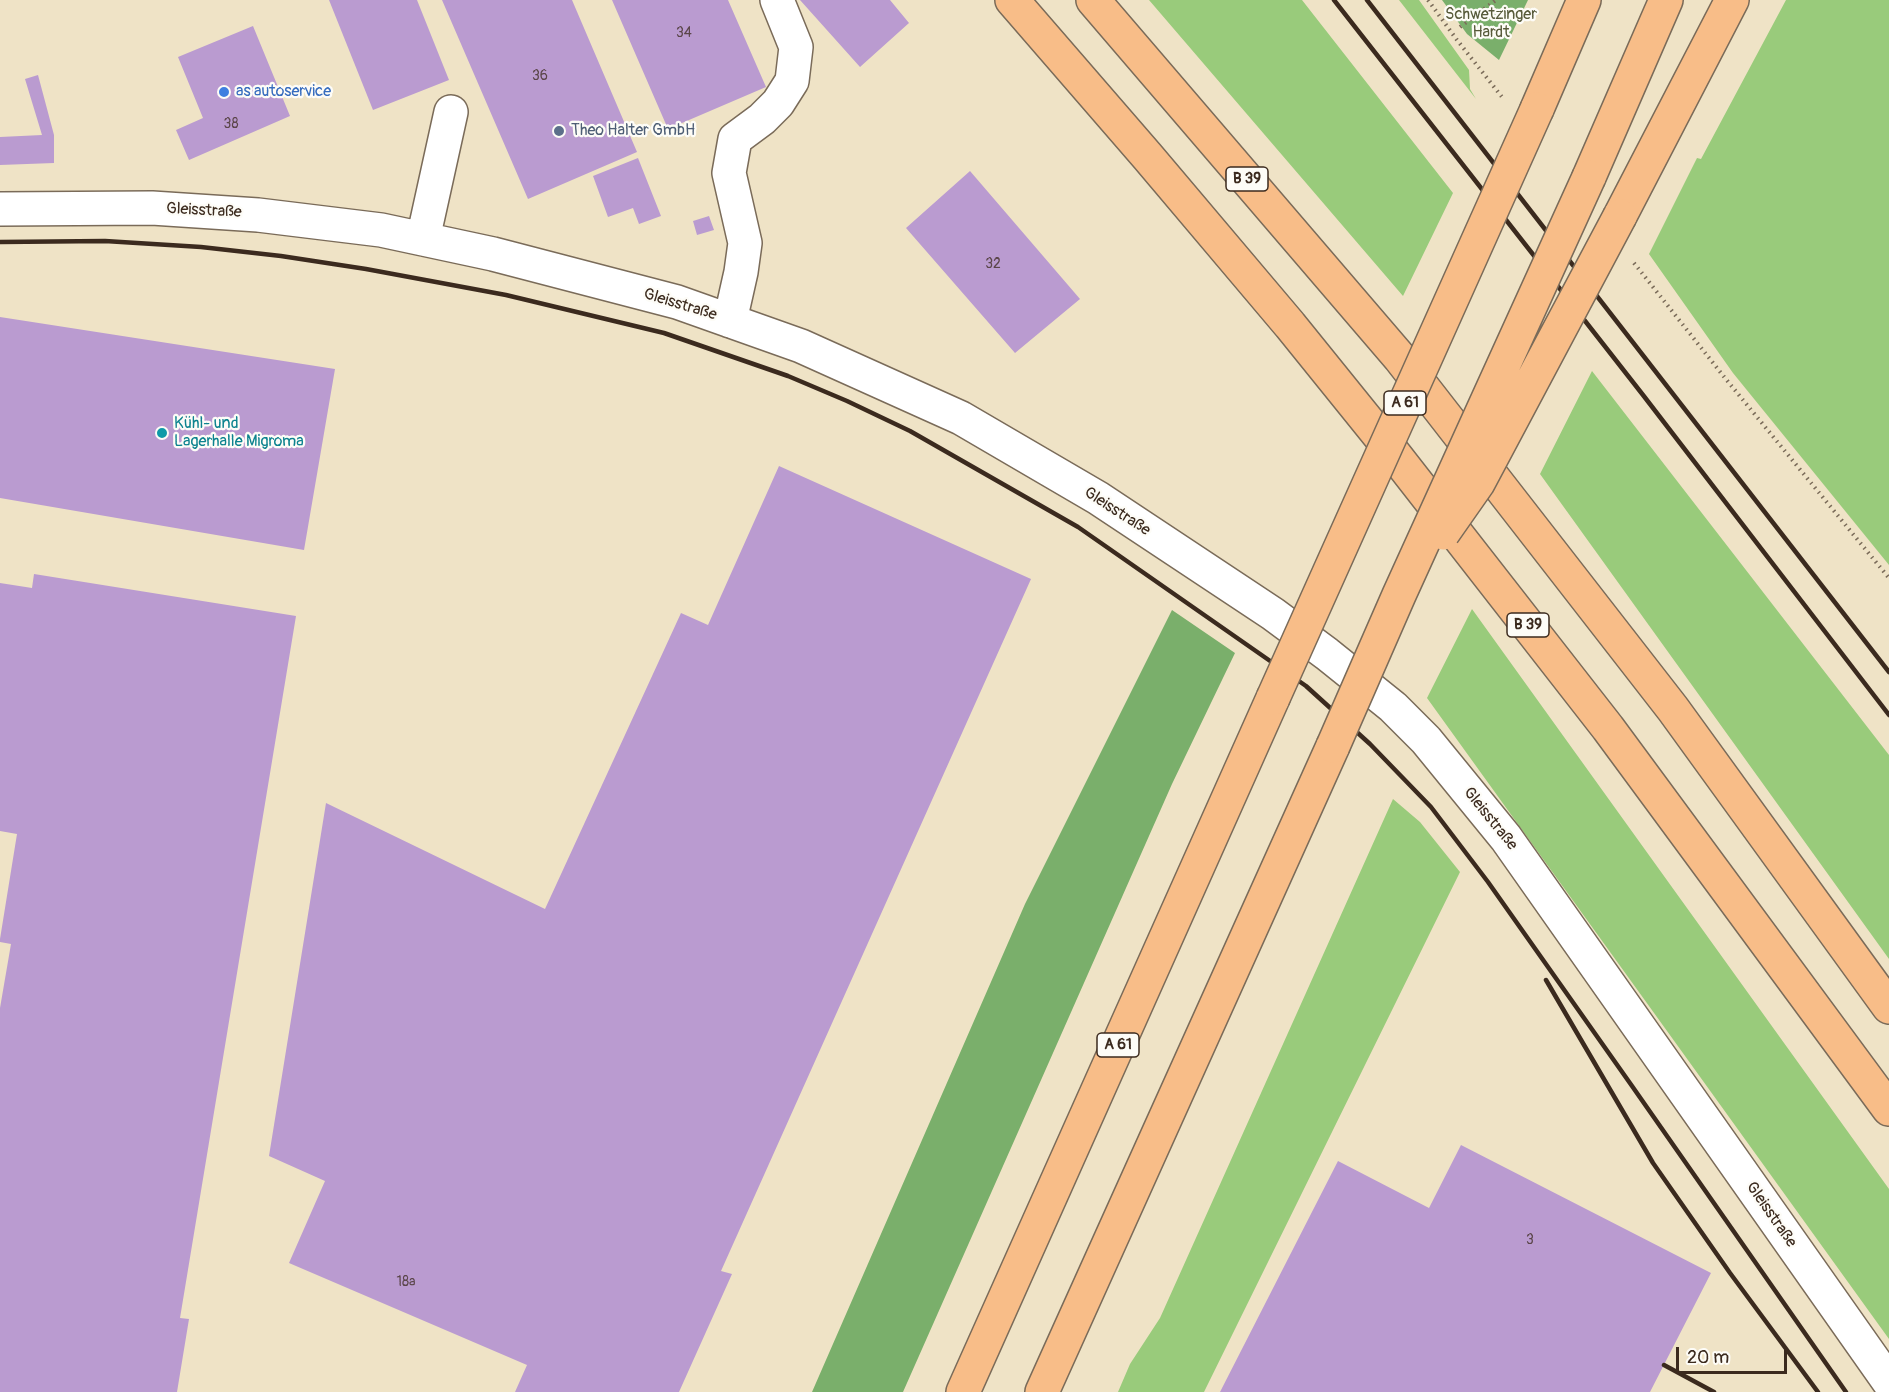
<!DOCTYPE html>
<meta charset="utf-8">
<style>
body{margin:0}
#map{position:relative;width:1889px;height:1392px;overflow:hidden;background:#efe3c6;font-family:Pangolin,sans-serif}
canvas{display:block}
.scale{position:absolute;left:1676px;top:1347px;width:111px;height:27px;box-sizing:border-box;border:3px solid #3b2a1e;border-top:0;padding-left:8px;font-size:18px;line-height:21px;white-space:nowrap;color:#3b2a1e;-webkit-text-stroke:4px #fdfcf7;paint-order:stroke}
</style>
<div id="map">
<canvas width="1889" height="1392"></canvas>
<div class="scale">20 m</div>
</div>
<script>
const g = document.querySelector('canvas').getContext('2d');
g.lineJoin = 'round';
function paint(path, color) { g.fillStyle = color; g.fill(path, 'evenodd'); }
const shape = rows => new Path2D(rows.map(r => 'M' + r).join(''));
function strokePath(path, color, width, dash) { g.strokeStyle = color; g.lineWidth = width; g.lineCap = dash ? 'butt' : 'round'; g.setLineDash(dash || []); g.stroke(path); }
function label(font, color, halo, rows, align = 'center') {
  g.font = font + ' Pangolin,sans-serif'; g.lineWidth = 4.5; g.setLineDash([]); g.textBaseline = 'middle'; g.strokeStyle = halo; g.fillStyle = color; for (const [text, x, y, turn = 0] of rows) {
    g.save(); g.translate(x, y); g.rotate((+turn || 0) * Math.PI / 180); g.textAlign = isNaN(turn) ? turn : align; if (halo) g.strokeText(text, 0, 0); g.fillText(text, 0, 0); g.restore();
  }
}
const green = shape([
 [1149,0,1302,0,1453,193,1403,296],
 [1399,0,1419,0,1469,70,1470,89,1476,99],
 [1786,0,1889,0,1889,565,1733,373,1649,254,1697,158,1701,159],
 [1592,371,1889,755,1889,959,1540,474],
 [1472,609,1889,1189,1889,1339,1427,698],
 [1393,799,1420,822,1460,872,1204,1392,1118,1392,1130,1364,1160,1318]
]);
const forest = shape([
 [1442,0,1528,0,1499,60,1467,34],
 [1172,610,1235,653,1172,784,903,1392,812,1392,1025,904]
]);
const building = shape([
 [329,0,417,0,449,80,373,110],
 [442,0,572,0,637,152,528,199],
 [612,0,728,0,766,87,668,129],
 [800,0,890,0,909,23,860,67],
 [253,26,290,116,189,160,176,130,203,118,178,57],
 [38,75,54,135,54,163,0,165,0,137,42,135,25,79],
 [638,158,661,216,639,224,633,208,608,217,593,176],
 [970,171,1080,299,1015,353,906,228],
 [709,216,714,230,697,235,693,221],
 [0,317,335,369,304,550,0,498],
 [779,466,1031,579,721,1271,732,1274,679,1392,515,1392,527,1365,289,1263,325,1181,269,1156,326,803,545,909,681,613,708,625],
 [34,574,296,616,180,1318,189,1319,177,1392,0,1392,0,1008,11,944,0,942,0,939,17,834,0,831,0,583,32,588],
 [1461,1145,1711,1273,1650,1392,1220,1392,1338,1161,1429,1208]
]);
const path = shape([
 [1428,0,1457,40,1502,97],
 [1460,27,1496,0],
 [1634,263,1725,378,1889,578]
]);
const minor = shape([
 [0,209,152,208,258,215,381,230,493,254,677,302,801,346,961,418,1098,498,1273,614,1327,654,1393,707,1426,740,1506,838,1889,1382],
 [423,239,451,112],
 [730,321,741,272,745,243,729,173,735,139,762,119,778,103,792,81,796,47,777,0]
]);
const highway = shape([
 [1012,0,1148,157,1290,325,1395,455,1608,728,1889,1109],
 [1093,0,1400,358,1673,709,1889,1007],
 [1537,109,1584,0],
 [1589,177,1666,0],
 [1620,216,1732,0],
 [963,1392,1273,698],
 [1042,1392,1333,746]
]);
const rail = shape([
 [1334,0,1643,395,1889,715],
 [1367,0,1889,672],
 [0,242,105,241,201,247,281,256,366,269,506,295,664,333,788,376,847,401,910,431,1078,527,1306,686,1370,744,1431,807,1488,882,1632,1086,1846,1392],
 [1546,980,1653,1163,1730,1273,1818,1392],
 [1664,1365,1714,1392]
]);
const highwayBridge = shape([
 [1443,533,1478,483,1620,216],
 [1273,698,1537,109],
 [1333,746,1399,595,1589,177]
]);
const markers = [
 [224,92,6,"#3f7fe0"],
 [559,131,6,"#5c6f8a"],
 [162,433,6,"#0f9aa8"]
];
const numberNames = [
 ["34",684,33],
 ["36",540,76],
 ["38",231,124],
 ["32",993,264],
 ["3",1530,1240],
 ["18a",406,1282]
];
const shields = [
 [1247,179,42],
 [1405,403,42],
 [1528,625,42],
 [1118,1045,42]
];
const shieldNames = [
 ["B 39",1247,179],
 ["A 61",1405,403],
 ["B 39",1528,625],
 ["A 61",1118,1045]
];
const parkNames = [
 ["Schwetzinger",1491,15],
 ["Hardt",1491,33]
];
const shopNames = [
 ["as autoservice",236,92]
];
const serviceNames = [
 ["Theo Halter GmbH",571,131]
];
const streetNames = [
 ["Gleisstraße",204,211,3],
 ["Gleisstraße",680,305,17],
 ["Gleisstraße",1117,512,33],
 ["Gleisstraße",1490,819,51],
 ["Gleisstraße",1771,1215,55]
];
const cultureNames = [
 ["Kühl- und",174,424],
 ["Lagerhalle Migroma",174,442]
];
paint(green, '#99cb7b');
paint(forest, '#7aaf6b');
paint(building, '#ba9bd0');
strokePath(minor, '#7a6b59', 36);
strokePath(highway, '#7a6b59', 36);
strokePath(path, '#7a6b59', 4, [1.5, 4.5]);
strokePath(minor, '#fff', 33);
strokePath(highway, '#f8bd88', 33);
strokePath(rail, '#3b2a1e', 4.5);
strokePath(highwayBridge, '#7a6b59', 36, []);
strokePath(highwayBridge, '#f8bd88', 33);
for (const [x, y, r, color] of markers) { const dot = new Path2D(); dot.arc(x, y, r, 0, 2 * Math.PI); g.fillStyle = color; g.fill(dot); strokePath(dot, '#fdfcf7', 2); }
label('14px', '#5b464a', null, numberNames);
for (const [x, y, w] of shields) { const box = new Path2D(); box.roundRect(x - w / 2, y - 12, w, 24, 4.5); g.fillStyle = '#fdfcf7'; g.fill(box); strokePath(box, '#3b2a1e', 1.5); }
label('bold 15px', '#3b2a1e', null, shieldNames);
label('16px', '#575a3a', '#fdfcf7', parkNames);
label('16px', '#366cbe', '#fdfcf7', shopNames, 'left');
label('16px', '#4e5e75', '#fdfcf7', serviceNames, 'left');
label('16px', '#3b2a1e', '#fdfcf7', streetNames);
label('16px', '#0d838f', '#fdfcf7', cultureNames, 'left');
</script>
